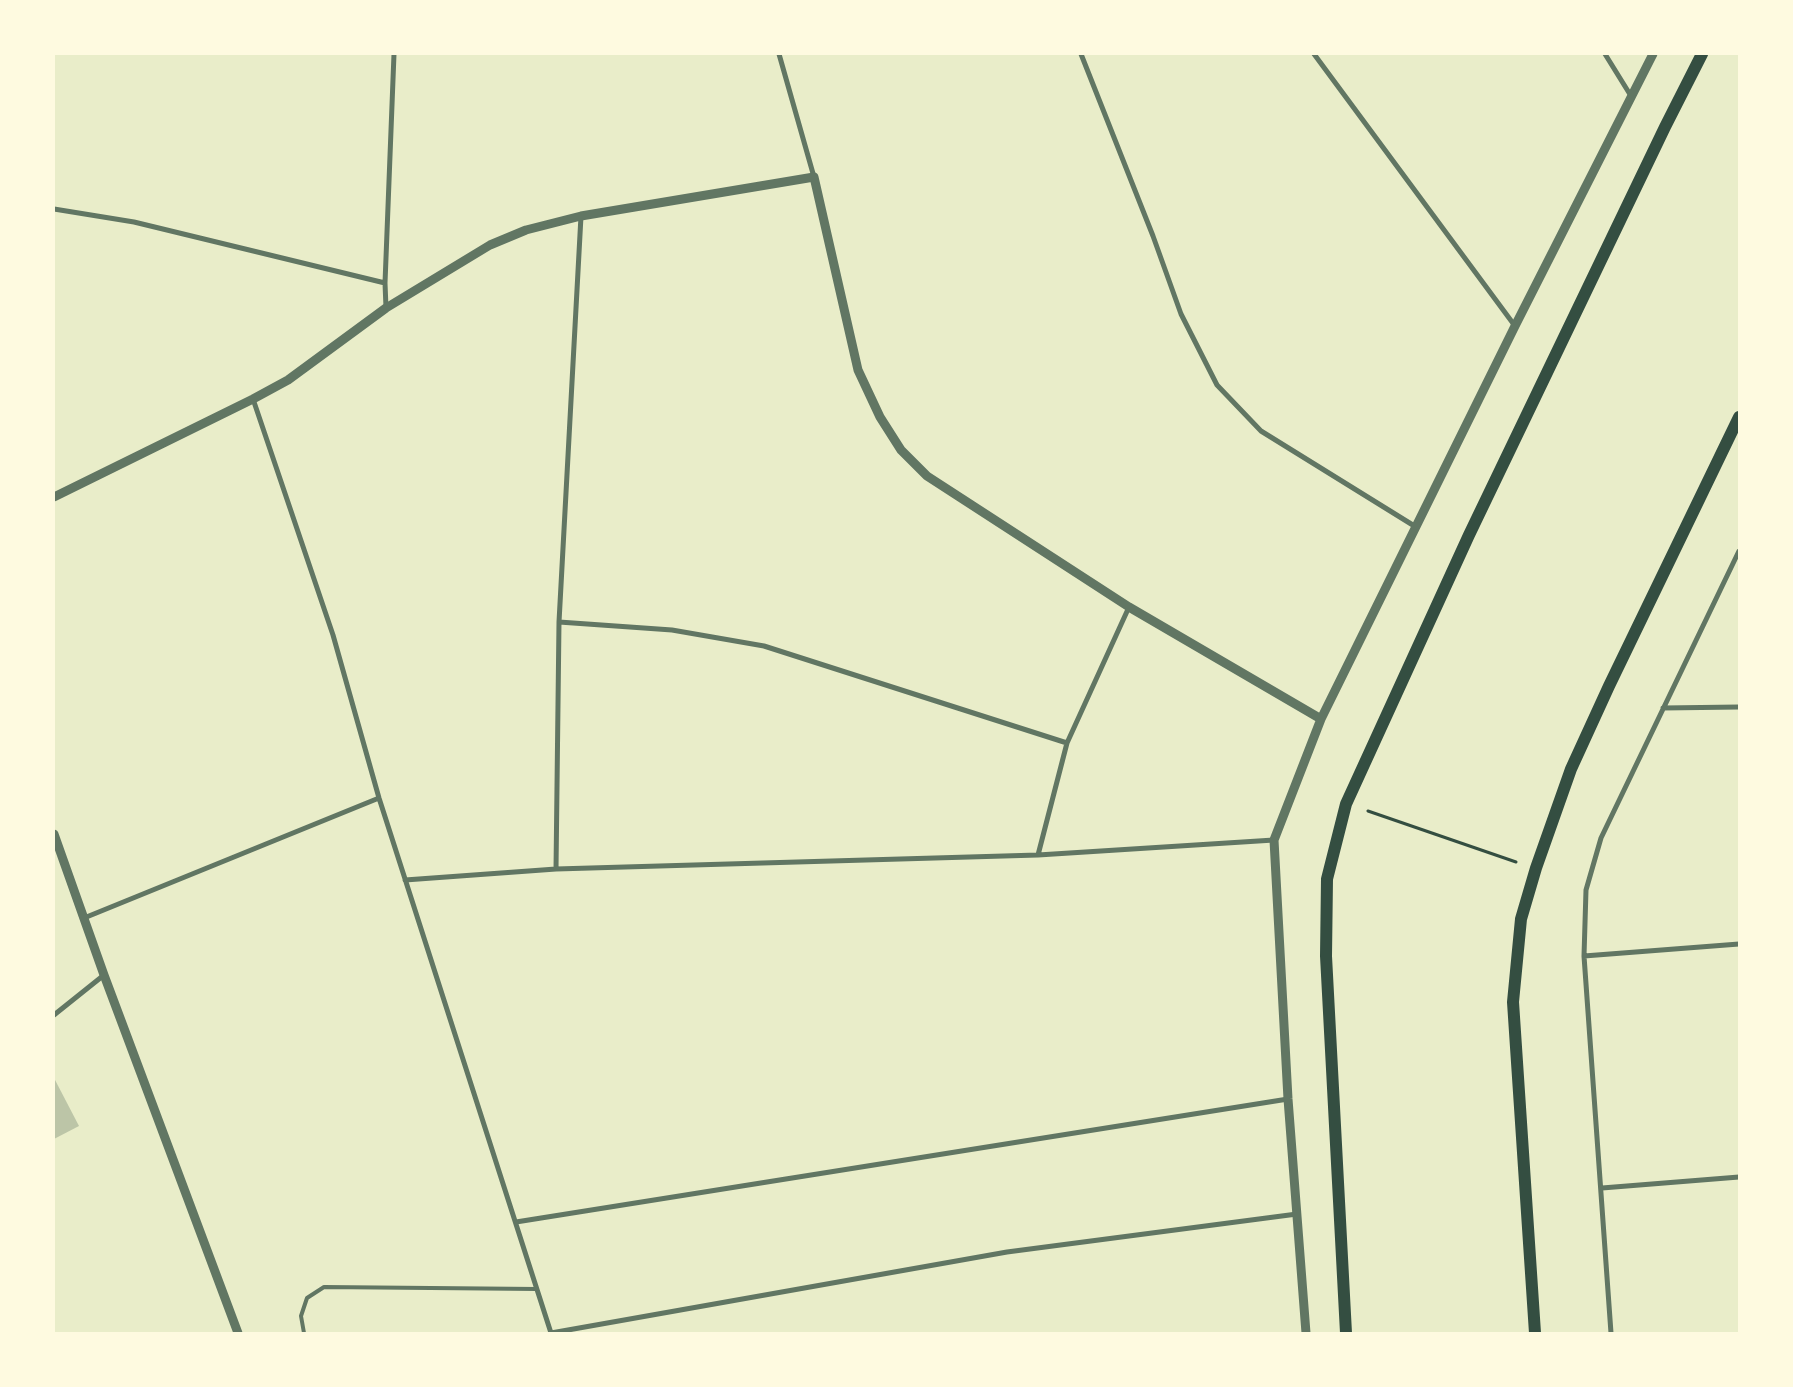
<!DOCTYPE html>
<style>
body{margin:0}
#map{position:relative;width:1793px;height:1387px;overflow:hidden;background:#e9edc9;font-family:"Varela Round",sans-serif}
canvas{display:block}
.frame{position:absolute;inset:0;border:55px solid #fefae0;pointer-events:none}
</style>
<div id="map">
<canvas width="1793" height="1387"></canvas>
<div class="frame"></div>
</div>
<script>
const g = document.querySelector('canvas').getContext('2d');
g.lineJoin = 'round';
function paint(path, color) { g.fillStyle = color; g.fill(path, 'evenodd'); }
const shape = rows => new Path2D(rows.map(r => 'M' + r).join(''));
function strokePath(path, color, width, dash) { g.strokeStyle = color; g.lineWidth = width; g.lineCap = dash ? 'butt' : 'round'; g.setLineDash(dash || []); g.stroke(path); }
const building = shape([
 [54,1078,79,1126,54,1139]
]);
const path = shape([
 [1368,811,1516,862]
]);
const service = shape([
 [304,1333,301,1316,307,1298,324,1287,537,1289]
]);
const minor = shape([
 [779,54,814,177],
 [1081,54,1153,236,1181,314,1217,385,1261,431,1416,527],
 [1314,54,1515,326],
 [1605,54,1631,96],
 [54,209,134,222,385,283],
 [386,308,385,283,394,54],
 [253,399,333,635,379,798,551,1333],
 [559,622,672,630,764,646,1067,743],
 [1663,708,1739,707],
 [1038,855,1067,743,1129,607],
 [556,869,559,622,581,216],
 [405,880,556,869,1038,855,1274,840],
 [84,918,379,798],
 [1584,956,1739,944],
 [54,1015,104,975],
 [1602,1188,1739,1177],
 [516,1222,1288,1099],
 [551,1333,1007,1252,1297,1214],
 [1611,1333,1584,956,1586,890,1601,838,1739,551]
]);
const tertiary = shape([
 [54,497,253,399,288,380,386,308,490,245,526,230,581,216,814,177,858,370,880,417,901,450,927,476,1129,607,1321,719],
 [54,834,104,975,238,1333],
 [1306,1333,1288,1099,1274,840,1321,719,1515,326,1653,54]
]);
const primary = shape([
 [1346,1333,1326,956,1327,879,1346,804,1469,535,1665,127,1702,54],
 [1535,1333,1513,1002,1521,919,1536,868,1571,769,1609,686,1739,417]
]);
paint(building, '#bcc5a7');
strokePath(path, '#344e41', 3);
strokePath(service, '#617663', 4);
strokePath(minor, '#617663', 5);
strokePath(tertiary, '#617663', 9);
strokePath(primary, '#344e41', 12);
</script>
